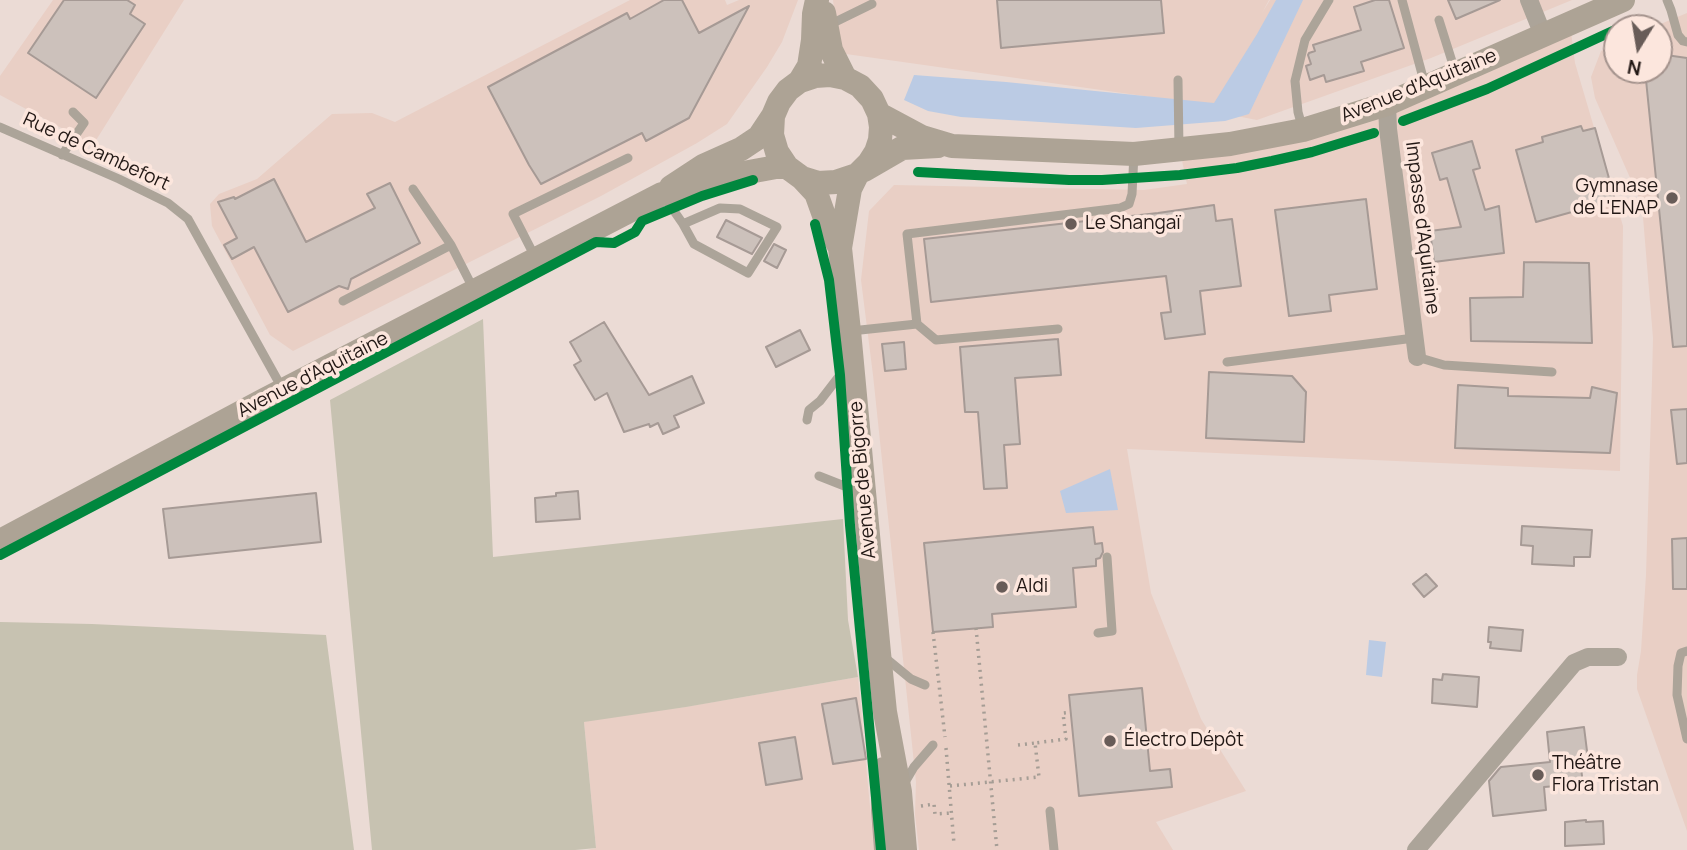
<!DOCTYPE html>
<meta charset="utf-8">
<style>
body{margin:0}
#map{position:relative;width:1687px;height:850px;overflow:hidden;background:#ebdbd5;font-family:Manrope,sans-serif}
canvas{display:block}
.north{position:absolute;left:1603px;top:14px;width:70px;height:70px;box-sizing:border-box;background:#fce6dd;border:2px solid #a4938d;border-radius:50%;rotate:191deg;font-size:19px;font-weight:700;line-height:28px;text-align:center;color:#211714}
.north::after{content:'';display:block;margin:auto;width:24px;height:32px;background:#685c58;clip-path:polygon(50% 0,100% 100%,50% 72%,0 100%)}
</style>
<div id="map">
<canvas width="1687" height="850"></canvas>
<div class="north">N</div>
</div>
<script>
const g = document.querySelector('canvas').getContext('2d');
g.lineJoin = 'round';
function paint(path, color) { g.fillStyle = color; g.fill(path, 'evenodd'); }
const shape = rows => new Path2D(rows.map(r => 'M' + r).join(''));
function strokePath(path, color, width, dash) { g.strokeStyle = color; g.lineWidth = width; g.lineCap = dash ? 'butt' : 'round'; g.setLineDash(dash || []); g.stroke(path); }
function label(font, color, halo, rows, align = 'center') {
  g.font = font + ' Manrope,sans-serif'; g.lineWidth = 7; g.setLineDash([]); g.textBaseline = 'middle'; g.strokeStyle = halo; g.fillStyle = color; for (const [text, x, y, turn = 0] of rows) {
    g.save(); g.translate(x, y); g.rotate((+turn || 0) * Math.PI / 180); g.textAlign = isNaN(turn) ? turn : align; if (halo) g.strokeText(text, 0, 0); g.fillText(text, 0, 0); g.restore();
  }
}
const built = shape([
 [53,0,184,0,93,145,0,95,0,76],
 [630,0,725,0,727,5,739,0,798,0,782,42,767,67,727,124,697,143,601,196,293,351,270,335,212,226,210,204,219,194,257,179,332,114,372,113,395,122],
 [833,0,1269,0,1262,13,1270,0,1572,0,1431,58,1257,120,1200,109,1179,101,839,53],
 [1687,13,1687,831,1637,689,1637,675,1641,651,1646,575,1652,380,1653,338,1642,205,1595,98,1591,77,1601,51,1617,42,1617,70,1659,70,1659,28,1651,28],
 [1570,24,1575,63,1623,226,1620,471,1127,449,1151,593,1201,719,1246,791,1156,822,1173,850,919,850,915,814,916,782,873,375,861,280,869,211,894,185,1144,190,1187,184,1180,151,1303,130],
 [858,677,874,850,587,850,596,848,584,722,618,712,679,708]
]);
const green = shape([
 [483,319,493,557,843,519,848,620,858,677,686,707,584,722,596,848,575,850,372,850,330,400],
 [0,622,92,624,326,635,354,850,0,850]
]);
const water = shape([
 [1276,0,1303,0,1249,114,1225,121,1136,128,961,117,928,111,904,100,914,75,1006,82,1214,103,1257,34],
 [1110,469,1118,510,1066,513,1060,491],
 [1369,640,1386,642,1382,677,1366,675]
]);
const building = shape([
 [64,0,127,0,135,5,130,14,145,24,96,98,28,53,64,0],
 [664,0,682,0,699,33,749,6,689,118,646,141,642,133,541,184,529,165,488,87,627,13,630,19,664,0],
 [997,0,1161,0,1164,33,1001,48,997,0],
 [1375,0,1389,0,1404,48,1361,62,1364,71,1326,82,1324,75,1310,80,1306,66,1311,64,1308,55,1309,53,1315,51,1313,45,1361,30,1354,7,1375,0],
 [1448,0,1500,0,1456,19,1448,0],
 [1659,54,1687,58,1687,346,1673,347,1645,70,1659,70,1659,54],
 [1581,126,1583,131,1595,128,1615,200,1536,222,1516,150,1543,142,1542,137,1581,126],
 [1472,141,1480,168,1473,170,1485,210,1499,206,1504,253,1434,262,1430,231,1461,227,1447,178,1440,180,1432,153,1472,141],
 [274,179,306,242,375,208,367,194,390,183,420,243,351,279,348,289,339,286,288,312,254,247,232,259,224,245,237,238,218,202,234,197,235,199,274,179],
 [1366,199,1377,289,1329,295,1331,311,1289,316,1275,210,1366,199],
 [1214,205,1216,221,1232,219,1241,286,1200,291,1205,334,1165,339,1161,313,1171,312,1166,276,931,302,924,239,1158,213,1214,205],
 [726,220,762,238,752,254,717,237,726,220],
 [774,244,786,250,777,268,764,261,774,244],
 [1524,262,1589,263,1592,343,1471,341,1470,298,1523,297,1524,262],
 [604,322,649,395,692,376,704,403,674,416,679,427,663,434,658,423,650,427,649,424,624,432,607,393,595,400,574,365,581,361,570,342,604,322],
 [800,330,810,350,776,367,766,347,800,330],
 [1058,339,1061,375,1015,378,1020,444,1004,445,1007,488,984,489,978,412,965,412,960,347,1058,339],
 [904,342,906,369,885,371,882,344,904,342],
 [1209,372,1292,376,1306,392,1304,442,1206,438,1209,372],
 [1458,385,1508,388,1508,396,1590,398,1592,387,1617,393,1610,453,1455,448,1458,385],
 [1687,409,1687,463,1677,464,1671,410,1687,409],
 [578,491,580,519,536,522,535,498,556,496,556,493,578,491],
 [316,493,321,542,169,558,163,509,316,493],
 [1522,526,1592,530,1590,557,1574,557,1574,566,1532,564,1533,546,1521,545,1522,526],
 [1093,527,1095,544,1102,543,1103,552,1100,558,1096,559,1096,566,1073,568,1076,607,992,614,993,627,933,632,924,543,1093,527],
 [1687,538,1687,589,1673,589,1672,539,1687,538],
 [1426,574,1437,586,1424,597,1413,584,1426,574],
 [1489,627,1523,630,1521,651,1490,648,1491,642,1488,642,1489,627],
 [1443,674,1479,677,1477,707,1432,703,1433,679,1442,680,1443,674],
 [1142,688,1150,771,1170,769,1172,787,1079,796,1069,695,1142,688],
 [856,698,866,759,833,764,822,704,856,698],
 [1584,727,1588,759,1580,760,1583,784,1544,787,1546,810,1493,816,1489,781,1499,769,1501,767,1550,762,1547,732,1584,727],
 [795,737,802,779,766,785,759,743,795,737],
 [1586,820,1586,822,1603,821,1604,844,1565,846,1565,822,1586,820]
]);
const path = shape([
 [976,628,997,850],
 [933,632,945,737],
 [1018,745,1035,743],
 [946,748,954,844],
 [950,786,1039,777,1035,743,1066,739,1063,713,1071,712],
 [921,806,934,804,935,814,952,813]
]);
const lane = shape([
 [1402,0,1425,85],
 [1667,0,1671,10,1678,35,1683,41,1687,42],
 [1439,20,1455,71],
 [829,25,872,4],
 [1178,80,1179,149],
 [0,127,119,179,168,203,188,219,282,388],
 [1303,130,1298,112,1295,81,1305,40,1329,0],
 [62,155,84,123,73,112],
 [413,189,451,245],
 [665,198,683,224,694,244,748,273,777,227,740,209,720,208,683,224],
 [535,257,513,214,628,158],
 [343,301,451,245,474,290],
 [917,324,907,234,1120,208,1129,204,1132,194,1134,154],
 [851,331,917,324,936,340,1058,329],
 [1417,357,1444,365,1552,372],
 [1227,362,1414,338],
 [807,420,809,410,820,401,847,366],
 [819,476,847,487,861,489],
 [1098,633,1112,631,1107,557],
 [1687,651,1681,653,1678,666,1677,695,1687,739],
 [883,656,911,679,925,685],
 [904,784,914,767,933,745],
 [1050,811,1054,850]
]);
const street = shape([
 [1529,0,1543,35],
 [1387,104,1388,129,1417,357],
 [1416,850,1574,663,1588,657,1618,657]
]);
const secondary = shape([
 [824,13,831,50,845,78],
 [800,81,809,66,813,40,814,14,817,0],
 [879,114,922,137,952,146,1134,154,1230,144,1303,130,1387,104,1623,0],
 [864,170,902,148,938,146],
 [857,175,836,182,818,183,802,178,787,167,777,152,772,135,773,116,779,102,788,90,800,81,815,76,830,75,845,78,860,86,872,99,879,114,881,127,880,140,876,152,869,163,857,175,850,189,840,248,849,331,879,653,885,712,900,792,905,850],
 [802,178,816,193,826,221,840,248],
 [671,187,703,166,741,149,759,137,773,116],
 [0,541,264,400,662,194,677,193,749,172,776,167,787,167],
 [884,769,883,810,886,850]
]);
const cycleway = shape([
 [1403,121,1487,89,1617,29],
 [918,172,1069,180,1102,180,1180,175,1237,168,1272,161,1312,152,1374,133],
 [815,224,829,280,840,375,850,525,881,850],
 [0,555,596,242,614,243,635,232,642,221,702,196,753,180]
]);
const markers = [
 [1672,198,7,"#685c58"],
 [1071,224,7,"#685c58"],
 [1002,587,7,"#685c58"],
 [1110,741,7,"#685c58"],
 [1538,775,7,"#685c58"]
];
const streetNames = [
 ["Avenue d'Aquitaine",1419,86,-22],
 ["Rue de Cambefort",96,152,25],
 ["Impasse d'Aquitaine",1422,228,83],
 ["Avenue d'Aquitaine",313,375,-27],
 ["Avenue de Bigorre",863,480,-95]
];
const poiNames = [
 ["Gymnase",1658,187,"right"],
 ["de L'ENAP",1658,209,"right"],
 ["Le Shangaï",1085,224],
 ["Aldi",1016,587],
 ["Électro Dépôt",1124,741],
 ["Théâtre",1552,764],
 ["Flora Tristan",1552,786]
];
paint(built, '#e9cfc5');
paint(green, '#c7c2b1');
paint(water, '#bbcbe4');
paint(building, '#ccc1bb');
strokePath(building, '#a69a95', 2);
strokePath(path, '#a59d95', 3.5, [2, 5]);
strokePath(lane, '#aca499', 9);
strokePath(street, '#aca499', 18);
strokePath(secondary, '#ada395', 24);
strokePath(cycleway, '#00873e', 10);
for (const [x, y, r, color] of markers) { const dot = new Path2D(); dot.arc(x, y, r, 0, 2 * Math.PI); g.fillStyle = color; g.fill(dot); strokePath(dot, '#fce6dd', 2.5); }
label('19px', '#211714', '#fce6dd', streetNames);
label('19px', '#211714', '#fce6dd', poiNames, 'left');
</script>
